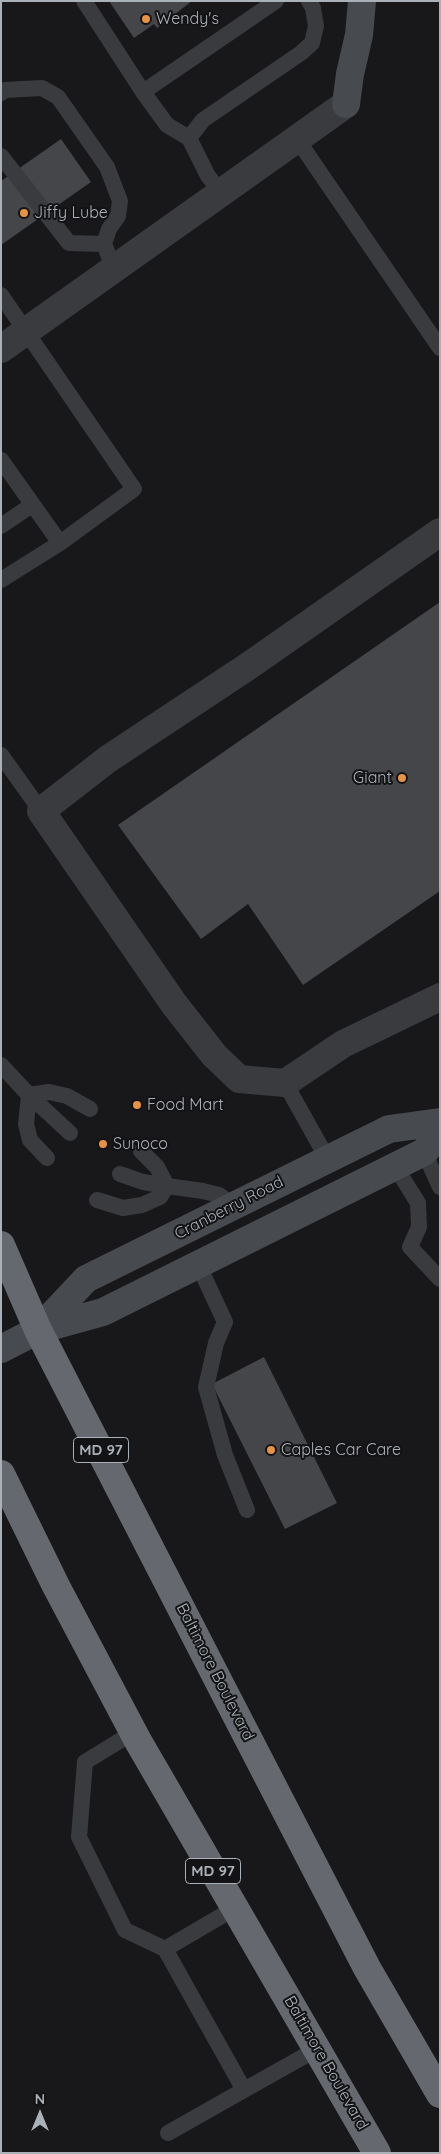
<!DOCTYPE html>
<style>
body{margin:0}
#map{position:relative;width:441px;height:2154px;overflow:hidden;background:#18181a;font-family:Quicksand,sans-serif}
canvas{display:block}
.frame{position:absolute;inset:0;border:2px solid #abb1b8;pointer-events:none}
.north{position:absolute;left:15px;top:2089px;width:50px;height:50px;-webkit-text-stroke:4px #131315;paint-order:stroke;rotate:0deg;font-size:14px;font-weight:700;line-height:20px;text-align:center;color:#abb1b8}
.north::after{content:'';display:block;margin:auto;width:18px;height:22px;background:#abb1b8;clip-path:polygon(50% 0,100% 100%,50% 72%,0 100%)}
</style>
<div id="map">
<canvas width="441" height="2154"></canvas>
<div class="frame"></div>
<div class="north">N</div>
</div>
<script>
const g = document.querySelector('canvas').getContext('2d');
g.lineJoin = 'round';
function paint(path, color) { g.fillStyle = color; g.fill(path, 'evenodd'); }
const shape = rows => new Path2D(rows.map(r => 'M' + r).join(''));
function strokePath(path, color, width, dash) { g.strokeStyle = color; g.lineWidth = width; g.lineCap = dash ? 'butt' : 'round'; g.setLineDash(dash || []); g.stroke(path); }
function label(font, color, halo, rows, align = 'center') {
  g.font = font + ' Quicksand,sans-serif'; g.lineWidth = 4; g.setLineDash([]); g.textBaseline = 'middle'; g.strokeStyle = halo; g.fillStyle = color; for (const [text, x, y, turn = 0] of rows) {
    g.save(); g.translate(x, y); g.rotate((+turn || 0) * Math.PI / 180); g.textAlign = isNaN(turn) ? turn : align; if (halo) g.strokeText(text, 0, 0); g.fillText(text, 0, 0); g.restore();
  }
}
const building = shape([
 [109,1,192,1,157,28,154,24,134,38],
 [61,139,91,182,1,245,1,181],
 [440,602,440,891,303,985,248,904,201,939,118,825],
 [264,1357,337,1503,285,1529,212,1384]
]);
const lane = shape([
 [84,1,143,92,167,125,189,138,208,176,222,193],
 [143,92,276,1],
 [1,93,5,90,42,88,58,97,107,167,120,201,118,216,109,229,104,244,114,269],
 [189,138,203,120,301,53,312,43,316,26,313,8,309,1],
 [297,139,440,348],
 [1,156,69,243,104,244],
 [1,295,134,489,60,543,1,580],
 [1,460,60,543],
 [1,526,32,505],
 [1,755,41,811],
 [1,1065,29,1095,49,1092,67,1096,90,1109],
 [285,1083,327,1158],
 [29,1095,26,1124,30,1140,47,1158],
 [29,1095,70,1133],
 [141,1151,157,1167,167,1186,203,1191,219,1195,234,1206],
 [424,1152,440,1187],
 [395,1166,418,1203,419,1227,410,1247,440,1279],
 [97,1200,123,1208,142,1205,160,1197,167,1186,143,1182,120,1174],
 [198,1264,225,1322,216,1343,206,1387,225,1455,247,1510],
 [134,1732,85,1762,79,1837,125,1930,165,1949,235,1908],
 [165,1949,244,2090,317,2049],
 [168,2133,244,2090]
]);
const street = shape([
 [1,349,346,104],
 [440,532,250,665,108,759,41,811,174,1004,214,1055,239,1079,285,1083,343,1044,440,997]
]);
const secondary = shape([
 [346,104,350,74,359,35,362,1],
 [38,1330,86,1279,389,1129,440,1122],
 [1,1349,38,1330,103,1312,424,1152,440,1134]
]);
const highway = shape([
 [1,1245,38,1330,220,1684,367,1968,440,2094],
 [1,1474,56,1586,138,1741,377,2153]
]);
const markers = [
 [146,19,5,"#e69443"],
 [24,213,5,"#e69443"],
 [402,778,5,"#e69443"],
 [137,1105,5,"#e69443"],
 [103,1144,5,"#e69443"],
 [271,1450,5,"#e69443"]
];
const shields = [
 [101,1450,55],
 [213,1871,55]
];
const shieldNames = [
 ["MD 97",101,1450],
 ["MD 97",213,1871]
];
const poiNames = [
 ["Wendy's",156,19],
 ["Jiffy Lube",34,213],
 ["Giant",392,778,"right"],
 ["Food Mart",147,1105],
 ["Sunoco",113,1144],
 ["Caples Car Care",281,1450]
];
const streetNames = [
 ["Cranberry Road",229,1208,-27],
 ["Baltimore Boulevard",215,1672,63],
 ["Baltimore Boulevard",326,2063,60]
];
paint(building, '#454649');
strokePath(lane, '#393b3e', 16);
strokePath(street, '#393b3e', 28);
strokePath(secondary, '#474a4e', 28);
strokePath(highway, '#65696f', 28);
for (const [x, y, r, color] of markers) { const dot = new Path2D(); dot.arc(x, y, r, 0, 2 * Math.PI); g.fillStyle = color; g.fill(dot); strokePath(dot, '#131315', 2); }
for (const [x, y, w] of shields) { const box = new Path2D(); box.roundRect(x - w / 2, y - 12.5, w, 25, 4); g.fillStyle = '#131315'; g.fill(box); strokePath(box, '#abb1b8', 1); }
label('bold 15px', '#abb1b8', null, shieldNames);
label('16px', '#abb1b8', '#131315', poiNames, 'left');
label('16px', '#abb1b8', '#131315', streetNames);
</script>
